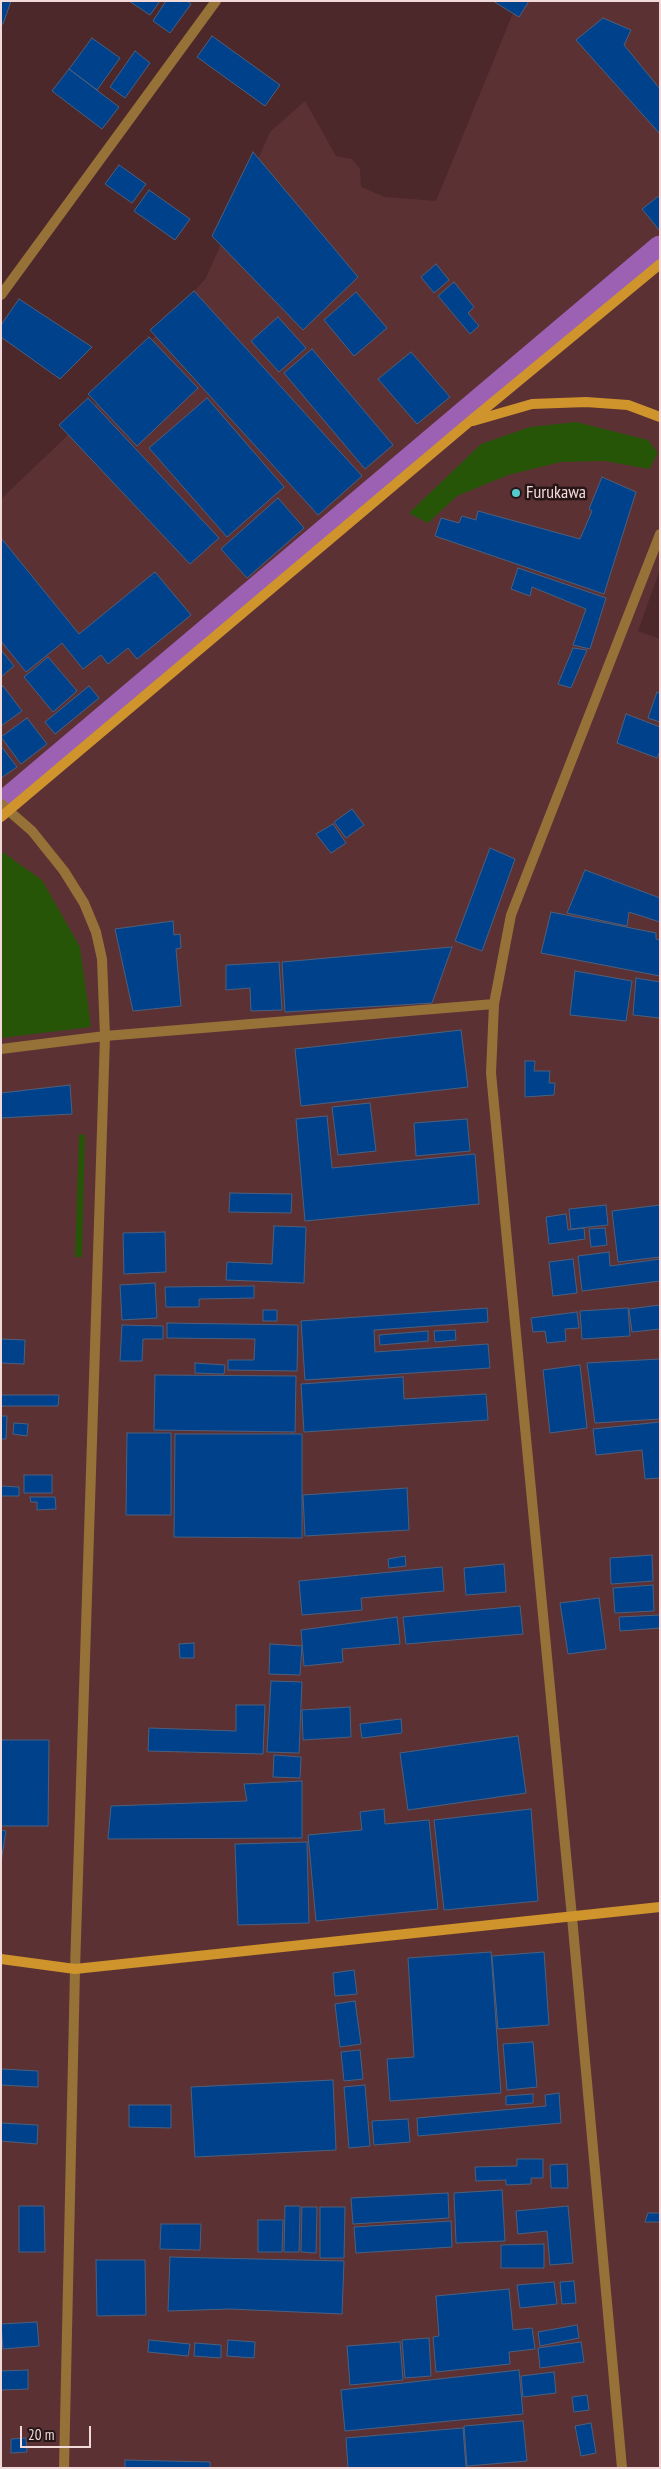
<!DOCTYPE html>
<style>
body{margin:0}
#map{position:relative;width:661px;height:2469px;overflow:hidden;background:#4c282a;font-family:"PT Sans Narrow",sans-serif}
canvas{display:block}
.frame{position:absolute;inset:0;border:2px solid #f2dada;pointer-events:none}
.scale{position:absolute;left:20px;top:2426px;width:71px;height:22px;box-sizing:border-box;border:2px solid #f2dada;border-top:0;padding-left:6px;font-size:15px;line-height:18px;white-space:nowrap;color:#f2dada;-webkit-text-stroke:4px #271617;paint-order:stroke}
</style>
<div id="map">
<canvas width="661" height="2469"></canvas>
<div class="frame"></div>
<div class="scale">20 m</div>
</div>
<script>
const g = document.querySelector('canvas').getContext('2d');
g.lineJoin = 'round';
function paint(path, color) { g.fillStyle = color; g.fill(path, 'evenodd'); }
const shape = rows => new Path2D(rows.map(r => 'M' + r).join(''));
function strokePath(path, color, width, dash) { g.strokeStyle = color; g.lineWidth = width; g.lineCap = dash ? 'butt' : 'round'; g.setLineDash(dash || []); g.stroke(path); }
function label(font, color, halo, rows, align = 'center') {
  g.font = font + ' "PT Sans Narrow",sans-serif'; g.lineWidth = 5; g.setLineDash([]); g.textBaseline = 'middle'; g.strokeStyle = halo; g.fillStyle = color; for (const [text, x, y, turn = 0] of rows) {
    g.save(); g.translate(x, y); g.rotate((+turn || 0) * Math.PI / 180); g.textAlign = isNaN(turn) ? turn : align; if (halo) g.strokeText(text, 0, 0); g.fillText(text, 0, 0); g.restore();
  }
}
const built = shape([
 [518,1,660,1,660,569,638,631,660,639,660,2468,1,2468,1,499,65,438,206,278,270,132,305,101,336,156,352,159,360,169,361,187,385,197,436,201]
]);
const green = shape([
 [576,422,648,440,658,453,649,469,605,461,561,462,508,475,457,496,428,523,409,513,481,444,530,427],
 [1,851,42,880,80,947,91,1027,1,1038],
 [79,1134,85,1135,82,1257,75,1257]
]);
const canal = shape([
 [6,801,660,248]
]);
const building = shape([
 [1,1,11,1,3,24,1,24,1,1],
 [129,1,160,1,150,15,129,1],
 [166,1,187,1,191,4,170,33,153,21,166,1],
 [493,1,529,1,519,17,493,1],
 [603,18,631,30,624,45,660,89,660,134,576,40,603,18],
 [212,36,280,85,265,106,197,57,212,36],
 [92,38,120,58,97,90,69,69,92,38],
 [135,51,150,63,125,98,110,87,135,51],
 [69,69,119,107,102,129,52,91,69,69],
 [253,152,358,277,303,330,212,236,253,152],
 [119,165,146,184,132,203,105,184,119,165],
 [149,190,190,219,175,240,134,211,149,190],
 [660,195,660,231,642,209,660,195],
 [436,264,449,280,434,293,421,277,436,264],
 [454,282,474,307,468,313,479,326,470,334,438,296,454,282],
 [194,291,362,476,318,515,150,330,194,291],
 [356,292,387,328,354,356,324,320,356,292],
 [19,299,92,347,60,379,1,337,1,325,19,299],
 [278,317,306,348,279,372,251,341,278,317],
 [149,337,198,388,137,446,88,394,149,337],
 [312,349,393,445,365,469,284,373,312,349],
 [411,352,450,397,417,424,378,379,411,352],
 [88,398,219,538,190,564,59,425,88,398],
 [207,398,284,487,227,537,149,448,207,398],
 [602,477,636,492,604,594,435,536,441,518,459,523,462,516,476,520,478,511,580,539,592,511,589,509,602,477],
 [278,498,304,528,247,578,221,549,278,498],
 [1,538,79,634,155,572,191,615,137,659,128,648,108,664,101,655,83,669,62,643,26,672,1,641,1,538],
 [518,568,606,598,590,649,573,645,586,609,532,587,530,596,511,589,518,568],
 [573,648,587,650,571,688,558,684,573,648],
 [1,650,14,666,1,677,1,650],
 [48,657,77,691,53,712,24,677,48,657],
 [3,686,22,711,1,726,1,688,3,686],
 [89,686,99,698,55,734,45,722,89,686],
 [657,692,660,693,660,722,648,718,657,692],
 [626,714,660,727,660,751,657,758,617,743,626,714],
 [27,718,47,744,21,764,1,737,27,718],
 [1,746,17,767,1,778,1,746],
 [352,809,364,825,346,838,334,822,352,809],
 [333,824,346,843,331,853,316,834,333,824],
 [490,848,515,859,482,951,455,941,490,848],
 [585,870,660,898,660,922,629,912,627,926,567,913,585,870],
 [551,912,656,933,656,939,660,940,660,976,541,953,551,912],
 [173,921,174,935,180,934,181,948,176,949,181,1006,133,1011,115,929,173,921],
 [452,947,432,1003,285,1012,282,962,452,947],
 [279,962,282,1010,251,1011,250,988,226,990,226,965,279,962],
 [575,971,632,981,626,1021,570,1015,575,971],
 [636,978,660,982,660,1018,633,1015,636,978],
 [461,1030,468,1087,301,1106,295,1049,461,1030],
 [525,1061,535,1061,534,1071,550,1071,549,1083,555,1083,554,1095,525,1097,525,1061],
 [70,1085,72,1114,1,1118,1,1093,70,1085],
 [370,1103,376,1151,338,1155,332,1107,370,1103],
 [327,1116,332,1168,475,1154,479,1204,305,1221,296,1119,327,1116],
 [467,1119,470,1151,416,1156,414,1123,467,1119],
 [230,1193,292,1194,291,1213,229,1212,230,1193],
 [606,1205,608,1225,571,1229,569,1209,606,1205],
 [660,1205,660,1257,618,1262,612,1211,660,1205],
 [566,1214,568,1230,584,1228,585,1239,549,1244,546,1217,566,1214],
 [274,1226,306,1227,304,1283,226,1280,227,1262,272,1264,274,1226],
 [605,1228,607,1245,591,1247,589,1229,605,1228],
 [165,1232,166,1272,124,1274,123,1233,165,1232],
 [609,1252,610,1266,660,1259,660,1281,582,1291,578,1256,609,1252],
 [573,1259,577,1293,553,1296,549,1262,573,1259],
 [155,1283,157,1318,122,1320,120,1285,155,1283],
 [254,1286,254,1298,199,1299,199,1307,166,1307,165,1287,254,1286],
 [660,1305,660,1329,632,1332,629,1309,660,1305],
 [487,1308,488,1322,374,1330,375,1352,488,1344,490,1368,305,1380,301,1321,487,1308],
 [628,1308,630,1336,582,1339,580,1311,628,1308],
 [263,1310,277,1310,277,1321,263,1321,263,1310],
 [577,1312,579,1328,565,1329,566,1341,547,1343,545,1331,533,1332,531,1318,577,1312],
 [167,1323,298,1325,297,1371,228,1370,228,1360,254,1360,255,1339,167,1338,167,1323],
 [122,1325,163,1326,163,1339,143,1339,142,1361,120,1361,122,1325],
 [455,1330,456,1340,435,1342,434,1331,455,1330],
 [428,1331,428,1341,380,1345,379,1335,428,1331],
 [1,1339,25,1340,24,1364,1,1363,1,1339],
 [660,1359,660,1419,595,1423,587,1363,660,1359],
 [195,1363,225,1365,224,1374,195,1373,195,1363],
 [580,1365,587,1428,550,1433,543,1370,580,1365],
 [155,1375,296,1376,295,1432,154,1430,155,1375],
 [403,1377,404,1399,486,1394,488,1420,304,1432,301,1384,403,1377],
 [1,1395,59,1395,58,1406,1,1406,1,1395],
 [1,1416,7,1416,6,1439,1,1439,1,1416],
 [660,1422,660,1478,645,1479,642,1450,596,1455,593,1429,660,1422],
 [14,1423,28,1424,27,1436,13,1434,14,1423],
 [127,1433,171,1433,171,1515,126,1515,127,1433],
 [175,1434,302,1434,302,1538,174,1537,175,1434],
 [24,1475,52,1475,52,1493,24,1493,24,1475],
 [1,1486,19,1487,19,1496,1,1496,1,1486],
 [407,1488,409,1530,305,1536,303,1495,407,1488],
 [30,1497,55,1497,56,1509,37,1510,37,1502,31,1502,30,1497],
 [652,1555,653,1581,611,1584,610,1558,652,1555],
 [405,1556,406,1566,389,1568,388,1559,405,1556],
 [504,1564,506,1592,466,1595,464,1568,504,1564],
 [442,1567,444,1591,361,1598,362,1610,302,1615,299,1581,442,1567],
 [653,1585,654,1611,615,1613,613,1588,653,1585],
 [599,1598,606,1649,568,1654,560,1603,599,1598],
 [520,1606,523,1634,406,1644,403,1617,520,1606],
 [660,1615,660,1628,620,1631,619,1617,660,1615],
 [397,1617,400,1644,342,1649,343,1662,304,1666,301,1630,397,1617],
 [194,1643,194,1658,180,1658,179,1644,194,1643],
 [270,1644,302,1646,300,1675,269,1674,270,1644],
 [271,1681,302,1682,299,1753,267,1752,271,1681],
 [236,1705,265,1705,263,1754,148,1751,149,1728,236,1731,236,1705],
 [350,1707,351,1737,303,1740,302,1710,350,1707],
 [401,1719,402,1733,362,1738,360,1724,401,1719],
 [518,1736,526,1793,408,1810,400,1753,518,1736],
 [1,1740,49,1740,48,1826,1,1826,1,1740],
 [274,1755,301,1757,300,1778,273,1777,274,1755],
 [302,1781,302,1838,108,1839,111,1806,247,1801,244,1784,302,1781],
 [384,1809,385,1824,429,1820,438,1909,316,1921,308,1835,362,1830,360,1812,384,1809],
 [531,1809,538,1901,444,1910,434,1820,531,1809],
 [1,1830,6,1831,1,1862,1,1830],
 [307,1842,309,1923,238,1925,235,1844,307,1842],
 [491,1952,501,2093,390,2101,387,2059,414,2057,408,1958,491,1952],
 [544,1952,549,2025,498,2029,492,1956,544,1952],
 [354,1970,357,1994,335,1996,333,1973,354,1970],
 [355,2001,361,2044,340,2047,335,2004,355,2001],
 [533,2042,537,2087,507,2090,503,2044,533,2042],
 [360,2050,363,2079,344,2081,341,2052,360,2050],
 [1,2069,38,2071,38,2087,1,2085,1,2069],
 [333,2080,336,2150,195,2157,191,2087,333,2080],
 [365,2085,370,2146,349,2148,344,2087,365,2085],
 [559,2093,561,2123,418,2136,417,2118,546,2106,545,2095,559,2093],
 [533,2094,533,2103,506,2105,506,2096,533,2094],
 [129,2105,171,2105,171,2128,129,2127,129,2105],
 [408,2119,410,2142,374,2145,372,2121,408,2119],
 [1,2123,38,2125,37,2144,1,2141,1,2123],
 [517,2159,543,2159,543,2178,531,2178,531,2184,506,2185,506,2180,476,2181,475,2167,517,2166,517,2159],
 [567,2164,568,2188,551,2188,550,2165,567,2164],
 [502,2190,505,2241,456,2243,454,2193,502,2190],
 [448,2193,449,2218,353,2224,351,2198,448,2193],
 [19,2206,44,2206,45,2252,19,2252,19,2206],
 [285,2206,300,2206,299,2252,284,2252,285,2206],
 [568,2206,573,2263,550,2265,547,2231,518,2234,516,2211,568,2206],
 [302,2207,317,2207,316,2253,301,2252,302,2207],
 [320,2207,345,2207,344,2258,320,2258,320,2207],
 [648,2213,660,2213,660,2222,645,2222,648,2213],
 [258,2220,283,2220,282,2252,258,2252,258,2220],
 [451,2221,452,2247,356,2253,354,2227,451,2221],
 [161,2224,201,2224,200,2250,160,2249,161,2224],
 [544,2244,544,2268,501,2268,501,2245,544,2244],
 [170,2257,344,2261,342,2314,230,2309,168,2311,170,2257],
 [96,2260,145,2260,146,2315,97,2316,96,2260],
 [574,2281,576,2303,562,2304,560,2282,574,2281],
 [554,2282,557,2304,520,2308,517,2285,554,2282],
 [509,2289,513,2330,532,2328,535,2349,509,2352,510,2364,436,2372,433,2337,439,2336,436,2296,509,2289],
 [37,2322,39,2346,3,2349,1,2324,37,2322],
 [577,2325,579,2338,540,2346,538,2332,577,2325],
 [429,2338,431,2376,405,2378,402,2340,429,2338],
 [149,2340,190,2344,188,2356,148,2352,149,2340],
 [228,2340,255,2342,254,2358,227,2356,228,2340],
 [400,2342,403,2380,350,2385,347,2346,400,2342],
 [581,2342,584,2362,540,2368,538,2348,581,2342],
 [195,2343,221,2345,221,2358,194,2356,195,2343],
 [28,2370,28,2389,1,2390,1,2371,28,2370],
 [519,2370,523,2414,345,2431,341,2390,519,2370],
 [554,2372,556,2393,523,2397,521,2376,554,2372],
 [587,2395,589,2410,574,2412,572,2397,587,2395],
 [523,2421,527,2461,467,2466,464,2426,523,2421],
 [591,2423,596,2453,581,2456,575,2426,591,2423],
 [463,2428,466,2468,348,2468,346,2438,463,2428],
 [26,2438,27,2452,11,2453,11,2439,26,2438],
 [125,2460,210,2462,210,2468,125,2468,125,2460]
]);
const street = shape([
 [1,295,216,1],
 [1,804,32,831,64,871,84,903,96,932,102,959,105,1036,75,1969,64,2468],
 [1,1049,105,1036,494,1004],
 [622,2468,572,1917,491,1073,494,1004,511,915,660,534]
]);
const secondary = shape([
 [473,421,532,404,586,402,628,405,660,417],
 [1,817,469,422,660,264],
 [1,1959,75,1969,660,1907]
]);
const markers = [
 [516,493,5,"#52cdce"]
];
const poiNames = [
 ["Furukawa",526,493]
];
paint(built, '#5c3134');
paint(green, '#275507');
strokePath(canal, '#9c61b3', 25);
paint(building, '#00418b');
strokePath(building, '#4b607e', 1);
strokePath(street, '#977238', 10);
strokePath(secondary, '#cf942c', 10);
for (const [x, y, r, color] of markers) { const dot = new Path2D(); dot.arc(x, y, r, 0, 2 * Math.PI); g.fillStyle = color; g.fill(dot); strokePath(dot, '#271617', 2); }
label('18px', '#f2dada', '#271617', poiNames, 'left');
</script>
